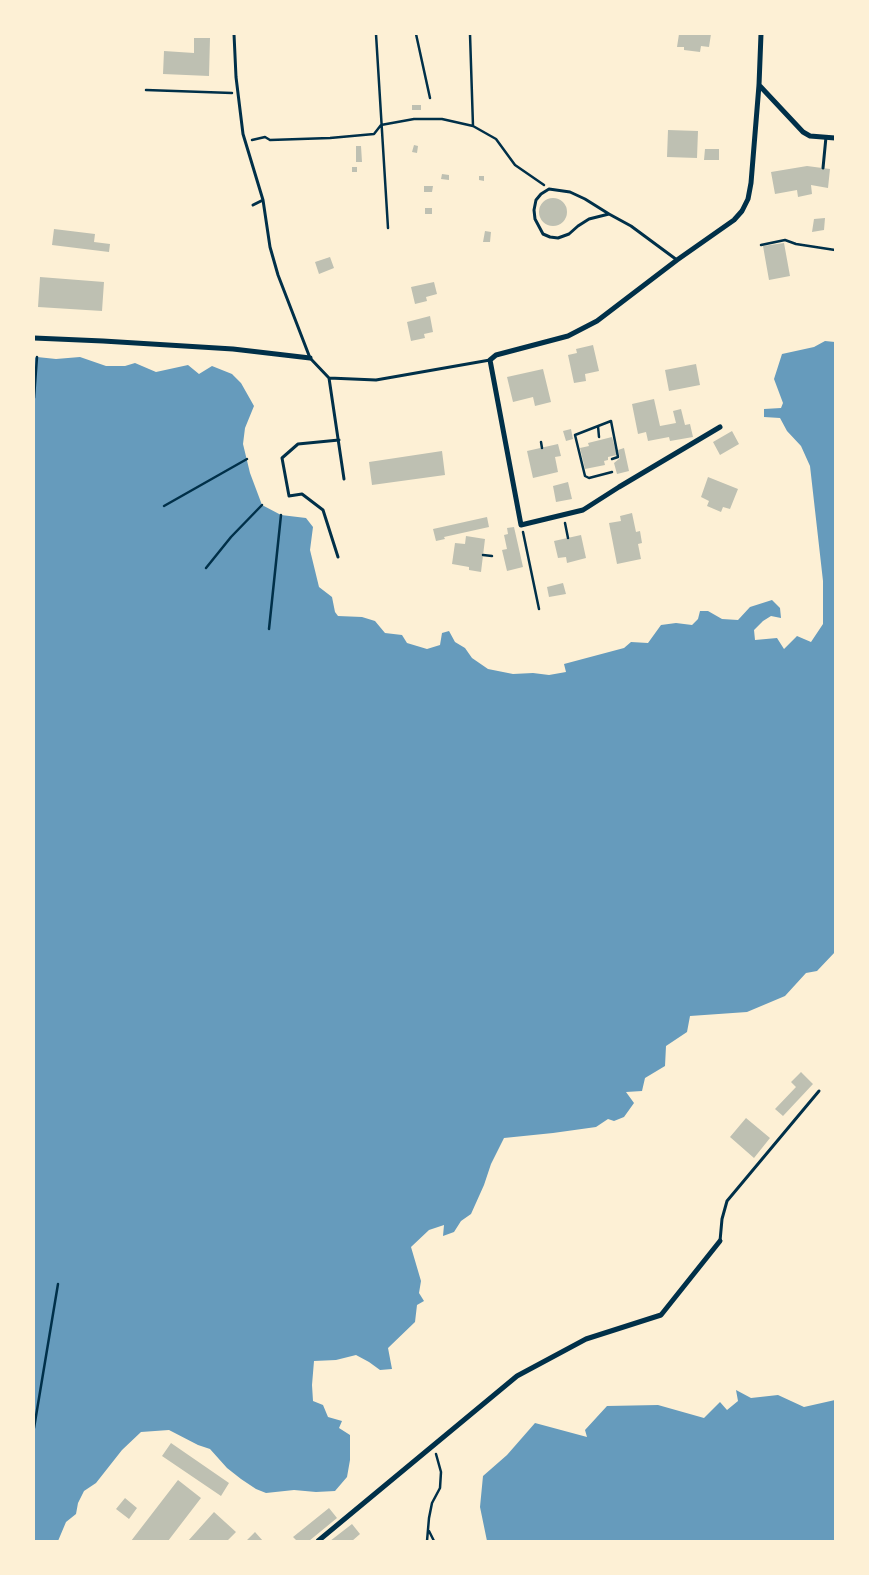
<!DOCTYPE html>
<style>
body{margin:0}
#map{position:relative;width:869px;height:1575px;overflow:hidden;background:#fdf0d5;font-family:"DejaVu Sans",sans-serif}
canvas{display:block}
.frame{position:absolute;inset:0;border:35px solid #fdf0d5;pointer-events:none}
</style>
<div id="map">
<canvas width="869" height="1575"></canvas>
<div class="frame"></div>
</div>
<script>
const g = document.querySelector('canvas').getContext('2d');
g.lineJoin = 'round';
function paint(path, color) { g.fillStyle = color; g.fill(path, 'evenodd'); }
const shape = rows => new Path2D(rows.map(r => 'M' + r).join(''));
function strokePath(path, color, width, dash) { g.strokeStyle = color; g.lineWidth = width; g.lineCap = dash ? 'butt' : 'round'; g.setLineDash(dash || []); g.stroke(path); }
const water = shape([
 [825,341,835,342,835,952,817,971,806,973,785,996,747,1012,690,1016,687,1032,666,1046,665,1066,645,1078,642,1091,626,1092,634,1103,624,1117,614,1121,608,1119,596,1127,553,1133,504,1138,491,1164,484,1185,471,1214,461,1221,454,1232,443,1236,444,1225,429,1230,411,1247,421,1281,419,1293,424,1301,417,1305,415,1322,388,1348,392,1369,380,1370,369,1362,356,1355,336,1360,314,1361,312,1385,313,1401,323,1405,328,1417,342,1421,339,1428,350,1435,350,1460,347,1477,335,1491,316,1492,294,1490,266,1493,256,1489,241,1479,227,1468,210,1449,198,1445,169,1430,141,1432,122,1450,96,1483,84,1491,78,1503,76,1514,66,1522,58,1541,34,1541,34,358,37,357,56,359,80,357,106,366,125,366,135,363,156,372,188,365,199,374,212,366,232,374,241,383,254,406,245,428,243,444,250,473,262,505,281,515,306,518,313,527,310,550,319,587,332,597,335,612,338,616,362,617,375,621,385,633,402,635,407,643,427,649,440,645,442,633,449,631,455,642,465,648,472,658,488,669,513,674,533,673,549,675,566,672,564,664,624,648,631,642,648,643,661,625,676,623,692,625,698,619,700,611,708,611,722,619,738,620,750,607,772,600,780,608,781,618,771,616,763,621,754,630,755,640,777,638,784,649,797,636,811,642,823,624,823,581,810,466,801,446,787,431,780,418,764,417,764,409,781,408,783,403,774,379,782,354,814,347],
 [736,1390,751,1398,778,1395,804,1407,835,1400,835,1541,487,1541,480,1507,483,1476,507,1455,535,1423,587,1437,585,1430,607,1406,658,1405,704,1418,720,1402,727,1410,738,1401]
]);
const building = shape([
 [679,34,711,34,709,47,701,46,700,52,684,50,684,47,677,47],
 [194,38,210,38,209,76,163,74,164,51,194,53],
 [412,105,421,105,421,110,412,110],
 [668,130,698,131,697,158,667,157],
 [414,145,418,146,417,153,412,152],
 [356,146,361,146,362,162,356,162],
 [705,149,719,149,719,160,704,160],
 [807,166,830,169,828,188,811,185,812,194,798,197,797,190,775,194,771,172],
 [352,167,357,167,357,172,352,172],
 [442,174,449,175,449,180,441,179],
 [479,176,484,176,484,181,479,180],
 [424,186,433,186,432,192,424,192],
 '539 212a14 14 0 1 1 28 0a14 14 0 1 1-28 0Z',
 [425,208,432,208,432,214,425,214],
 [825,218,824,230,812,232,814,219],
 [54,229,95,234,94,242,110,244,109,252,52,245],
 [485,231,491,232,490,242,483,242],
 [784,243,790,276,769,280,763,246],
 [330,257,334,268,319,274,315,262],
 [40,277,104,282,102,311,38,307],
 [434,282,437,294,426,297,427,301,415,304,411,287],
 [430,316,433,332,424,334,425,338,411,341,407,322],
 [593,345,599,371,585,374,586,381,574,383,568,355,577,353,576,349],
 [696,364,700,385,669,391,665,370],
 [543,369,551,402,535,406,533,397,513,402,507,377],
 [654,399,660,426,676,423,673,411,681,409,685,425,690,424,693,437,670,441,669,437,648,441,646,432,638,434,632,404],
 [571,429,573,439,566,441,563,431],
 [732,431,739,444,720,455,713,442],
 [612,437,617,455,608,457,608,460,604,461,605,465,585,469,580,448,589,446,588,443],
 [558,444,561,456,555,457,558,472,533,478,527,451],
 [624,448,629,471,617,474,614,463,620,458,618,450],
 [442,451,445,475,372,485,369,462],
 [708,477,738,489,730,509,723,507,721,512,707,506,709,501,701,497],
 [568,482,572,499,556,502,553,486],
 [632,513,636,532,640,531,642,543,638,544,641,559,617,564,609,523,621,521,620,516],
 [487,517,489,527,444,537,445,539,436,541,433,529],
 [514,527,523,567,507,571,502,550,507,549,504,535,508,534,507,528],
 [581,535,586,558,567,563,566,557,558,558,554,541],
 [466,536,485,539,481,572,469,570,469,567,452,564,455,543,465,544],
 [563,583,566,594,549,597,547,587],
 [801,1072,813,1084,783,1116,775,1109,796,1087,791,1082],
 [746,1118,770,1138,754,1158,730,1137],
 [171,1443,229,1483,221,1496,162,1456],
 [178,1480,201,1498,168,1541,131,1541],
 [125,1498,137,1508,129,1519,116,1509],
 [329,1508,337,1518,309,1541,297,1541,293,1537],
 [214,1512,236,1532,227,1541,188,1541],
 [352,1524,360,1534,352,1541,330,1541],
 [255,1532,263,1541,246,1541]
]);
const path = shape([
 [376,34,388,228],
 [416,34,430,98],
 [470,34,473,126],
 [146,90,232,93],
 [252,140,265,137,270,140,330,138,374,134,381,125,414,119,442,119,473,126,496,139,515,165,544,185],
 [761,245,785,240,796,244,835,250],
 [34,398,37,357],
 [598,426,599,437],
 [541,442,542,448],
 [612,472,589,478,585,476,575,435,611,421,618,457,612,459],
 [164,506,247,459],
 [565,523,568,538],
 [523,532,539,609],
 [483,555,492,556],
 [206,568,231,537,262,505],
 [269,629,281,515],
 [34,1428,58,1284],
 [429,1531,434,1541],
 [427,1541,429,1518,432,1503,440,1488,441,1472,436,1454]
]);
const service = shape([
 [234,34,236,77,243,134,263,200,270,247,278,275,310,358,329,378,376,380,490,360],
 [823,168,826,137],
 [253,205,263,200],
 [609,214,585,199,570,192,549,189,541,194,536,200,534,210,535,219,543,234,550,237,558,238,569,234,578,226,589,219,609,214,631,226,677,260],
 [329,378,344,479],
 [338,557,323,510,302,494,289,496,282,458,298,444,339,440],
 [720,1241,722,1219,727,1201,819,1091]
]);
const minor = shape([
 [759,85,803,132,810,136,835,138],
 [34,338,103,341,233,349,310,358],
 [720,427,619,487,583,510,521,525,490,360,496,355,568,336,597,321,677,260,734,220,742,211,748,199,751,183,759,85,761,34],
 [318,1541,517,1376,586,1339,661,1315,720,1241]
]);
paint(water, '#669bbc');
paint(building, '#bec0b2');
strokePath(path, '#003049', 2.5);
strokePath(service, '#003049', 3);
strokePath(minor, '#003049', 5);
</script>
